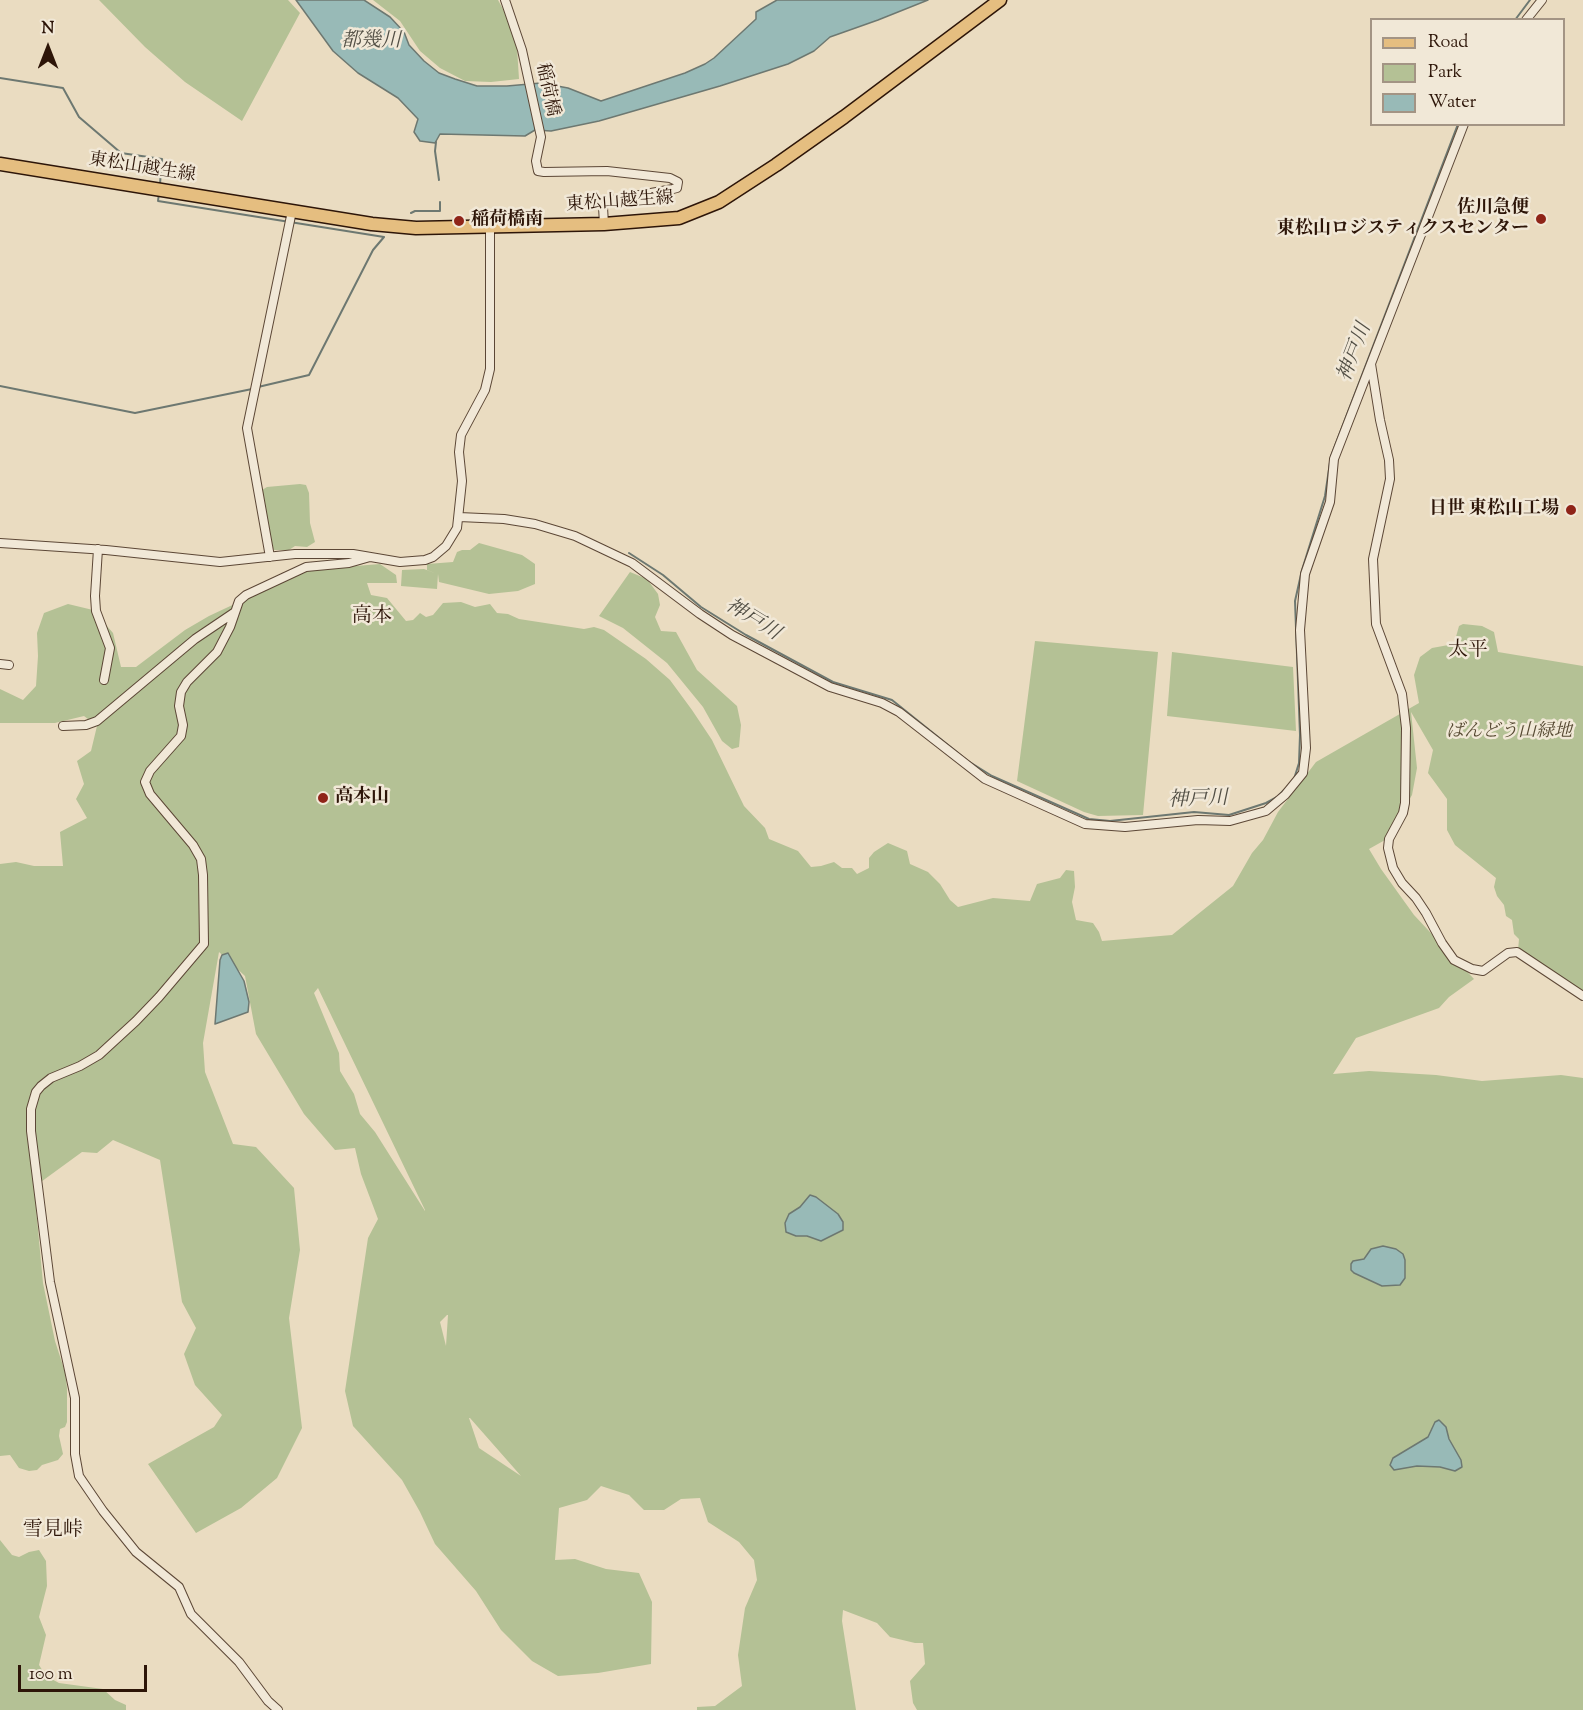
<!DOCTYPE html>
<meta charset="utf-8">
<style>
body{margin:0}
#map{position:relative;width:1583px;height:1710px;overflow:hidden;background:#eadcc1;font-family:"Sorts Mill Goudy",serif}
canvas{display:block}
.legend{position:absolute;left:1370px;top:18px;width:195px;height:108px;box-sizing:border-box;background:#f1e8d7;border:2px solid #a39484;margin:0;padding:8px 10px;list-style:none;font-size:18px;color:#2d1508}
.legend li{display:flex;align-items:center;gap:12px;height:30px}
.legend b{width:30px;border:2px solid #a39484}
.north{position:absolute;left:18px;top:18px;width:60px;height:60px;-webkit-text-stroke:4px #f1e8d7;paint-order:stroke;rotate:0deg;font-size:16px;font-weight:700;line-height:24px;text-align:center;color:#2d1508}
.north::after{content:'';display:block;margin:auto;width:21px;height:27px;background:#2d1508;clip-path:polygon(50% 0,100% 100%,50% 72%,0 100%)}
.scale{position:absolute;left:18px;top:1665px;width:129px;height:27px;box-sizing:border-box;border:3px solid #2d1508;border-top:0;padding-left:8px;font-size:18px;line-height:21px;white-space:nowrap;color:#2d1508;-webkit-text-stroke:4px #f1e8d7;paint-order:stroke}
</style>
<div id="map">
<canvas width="1583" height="1710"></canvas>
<ul class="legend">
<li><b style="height:8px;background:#e5be80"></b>Road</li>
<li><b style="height:16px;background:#b4c195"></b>Park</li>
<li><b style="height:16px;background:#98bab7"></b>Water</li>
</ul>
<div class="north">N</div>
<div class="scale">100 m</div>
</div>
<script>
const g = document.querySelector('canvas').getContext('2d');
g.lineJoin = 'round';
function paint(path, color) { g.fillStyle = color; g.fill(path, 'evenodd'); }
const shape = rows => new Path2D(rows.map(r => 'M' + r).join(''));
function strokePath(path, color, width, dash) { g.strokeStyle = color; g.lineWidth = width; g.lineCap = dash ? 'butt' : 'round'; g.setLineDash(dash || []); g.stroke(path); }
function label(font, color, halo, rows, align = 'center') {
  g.font = font + ' "Sorts Mill Goudy","Noto Serif JP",serif'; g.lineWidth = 5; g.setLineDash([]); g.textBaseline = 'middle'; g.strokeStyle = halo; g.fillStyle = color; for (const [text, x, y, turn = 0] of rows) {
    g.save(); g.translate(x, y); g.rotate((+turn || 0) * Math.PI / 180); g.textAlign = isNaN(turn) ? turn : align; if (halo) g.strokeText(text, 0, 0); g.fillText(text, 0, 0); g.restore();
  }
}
const green = shape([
 [99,0,288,0,300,13,242,121,185,82,145,47],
 [373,0,498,0,509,20,517,48,519,79,491,82,465,81,440,68,420,51,400,21],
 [300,484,306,485,309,493,310,523,315,542,307,547,295,546,289,550,274,550,270,543,262,490,267,487],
 [479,543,522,555,535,564,535,584,518,591,489,594,439,582,438,574,437,589,401,586,402,570,424,569,437,574,427,570,427,564,453,562,457,552,462,550,470,550],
 [380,564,396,575,397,583,367,583,371,595,387,598,406,621,413,620,420,613,426,617,433,615,443,603,461,602,475,607,490,604,497,613,508,614,519,619,584,629,594,627,604,630,646,659,670,680,692,710,712,740,744,806,765,828,769,839,798,851,811,867,821,866,834,862,842,868,852,868,857,874,869,868,869,858,874,852,888,843,907,851,910,864,928,872,940,884,950,900,958,907,993,898,1030,901,1037,884,1060,878,1066,870,1074,871,1075,887,1072,902,1076,920,1093,923,1099,932,1102,941,1172,935,1233,886,1252,853,1263,840,1278,812,1316,762,1419,703,1414,675,1420,657,1432,648,1454,644,1459,626,1463,624,1482,626,1494,632,1498,652,1583,666,1583,993,1518,951,1519,939,1514,934,1512,920,1506,916,1504,905,1497,896,1494,887,1496,878,1455,845,1447,830,1447,799,1428,773,1433,750,1411,712,1417,768,1412,795,1385,840,1369,849,1381,869,1414,915,1474,979,1449,997,1439,1008,1356,1038,1333,1074,1369,1071,1436,1075,1482,1081,1561,1075,1583,1078,1583,1710,917,1710,913,1703,910,1681,925,1664,923,1643,915,1643,890,1637,877,1623,843,1610,842,1621,856,1710,697,1710,697,1707,715,1706,742,1686,738,1655,745,1608,757,1580,754,1560,739,1542,708,1522,700,1498,681,1499,664,1510,644,1510,629,1495,601,1486,587,1500,559,1508,555,1560,575,1559,606,1569,639,1573,652,1602,651,1664,598,1673,558,1676,532,1661,501,1630,476,1591,435,1544,420,1512,402,1480,353,1426,345,1391,368,1238,378,1219,361,1174,355,1148,335,1150,304,1114,256,1034,245,976,219,952,203,1043,205,1072,233,1144,256,1147,294,1188,300,1250,289,1318,302,1428,277,1478,241,1508,196,1533,148,1464,214,1427,222,1415,195,1385,184,1354,196,1328,182,1302,160,1160,113,1140,97,1153,82,1152,34,1187,43,1283,55,1341,65,1372,67,1388,67,1422,65,1427,60,1429,59,1436,63,1454,58,1460,42,1465,37,1470,29,1471,19,1468,10,1455,0,1456,0,864,16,862,34,866,63,866,60,832,87,818,76,799,84,784,77,761,91,751,97,726,84,716,55,723,0,723,0,689,23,700,36,686,38,656,37,633,44,613,68,604,93,610,113,633,121,667,136,667,185,630,209,616,307,570],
 [318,988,425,1210,425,1211,375,1132,360,1114,354,1094,340,1071,339,1053,314,993],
 [447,1315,448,1315,446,1346,440,1322],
 [469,1418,470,1418,521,1476,479,1448],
 [630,572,647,579,658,594,660,605,655,617,661,631,676,632,697,670,737,706,741,725,739,747,732,749,722,741,703,707,667,663,623,628,599,616],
 [1035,641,1158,652,1143,815,1098,816,1084,812,1017,781],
 [1172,652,1293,667,1296,731,1167,716],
 [0,1540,12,1555,19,1557,29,1552,39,1550,46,1561,47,1586,39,1617,46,1635,39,1665,46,1676,59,1683,103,1689,115,1700,126,1705,126,1710,0,1710]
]);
const water = shape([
 [296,0,364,0,390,17,404,32,409,45,424,61,439,73,455,79,477,86,507,86,541,83,568,88,601,101,685,73,705,64,714,58,756,19,756,12,777,0,928,0,878,20,830,37,814,51,788,64,720,86,599,121,551,131,535,130,525,136,440,134,435,143,420,141,414,132,418,119,398,98,358,73,333,51,296,0],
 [228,953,244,981,249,1002,248,1012,215,1024,220,960,222,955,228,953],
 [810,1195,816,1197,838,1214,843,1222,843,1230,821,1241,807,1236,796,1236,786,1232,785,1223,789,1214,800,1207,810,1195],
 [1383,1246,1396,1249,1403,1254,1405,1260,1405,1278,1400,1285,1382,1286,1354,1273,1351,1270,1351,1264,1353,1261,1364,1259,1371,1249,1383,1246],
 [1439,1420,1446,1427,1449,1439,1461,1460,1462,1467,1455,1471,1440,1467,1417,1466,1394,1470,1390,1465,1393,1458,1428,1437,1435,1422,1439,1420]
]);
const stream = shape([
 [1515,20,1530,0],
 [0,78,63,88,79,117,121,153,162,159,160,184],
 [436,142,435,151,439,180],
 [159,193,158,201,384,237],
 [411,213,415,211,440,211,440,202],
 [0,386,135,413,252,389],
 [258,387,309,375,373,250,384,237],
 [629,553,663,575,701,607,746,635,833,682,892,700,968,761,992,776,1089,819,1110,821,1194,812,1229,815,1266,803,1277,797,1286,788],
 [1294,779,1299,763,1300,735,1295,601,1302,570,1325,496,1331,456,1458,124]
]);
const street = shape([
 [505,0,522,50,541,137,536,161,538,171,544,172,607,171,670,178,678,182,677,188,673,189,607,201,603,207,604,224],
 [1526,20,1542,0],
 [1371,364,1380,420,1389,460,1390,479,1373,559,1376,624,1402,694,1406,728,1405,803,1403,813,1389,839,1388,848,1393,868,1402,883,1416,898,1426,913,1442,943,1454,960,1472,969,1483,971,1508,953,1517,952,1583,996],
 [459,517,504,519,535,524,575,536,632,563,700,614,732,635,830,687,882,703,899,712,985,779,1085,824,1125,827,1198,820,1230,821,1266,811,1285,795,1303,773,1306,748,1300,630,1305,574,1330,502,1334,459,1464,124],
 [0,543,106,550,220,562,295,554,353,554,400,562,425,560,433,557,446,546,457,528,462,481,459,452,461,435,485,390,490,369,490,228],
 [98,549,95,596,96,611,110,648,104,680],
 [270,557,247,428,292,211],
 [0,664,9,665],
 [63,726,86,725,97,721,195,639,235,612],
 [278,1710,268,1701,239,1662,191,1614,179,1587,136,1552,103,1511,79,1476,75,1454,75,1398,50,1282,31,1131,31,1109,36,1092,41,1086,51,1078,80,1066,99,1055,136,1021,159,997,204,944,203,875,201,859,193,845,150,794,145,782,150,771,181,736,183,725,179,706,181,692,187,682,217,652,230,627,239,601,246,595,306,567,349,563,370,557]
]);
const primary = shape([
 [0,164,372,224,416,228,604,224,679,218,719,202,776,165,844,117,1000,0]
]);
const markers = [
 [1541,219,6,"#8f2418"],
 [459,221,6,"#8f2418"],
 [1571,510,6,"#8f2418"],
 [323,798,6,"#8f2418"]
];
const streetNames = [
 ["稲荷橋",546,90,78],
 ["東松山越生線",142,169,9],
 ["東松山越生線",620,203,-4]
];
const poiNames = [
 ["佐川急便",1529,209],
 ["東松山ロジスティクスセンター",1529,230],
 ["稲荷橋南",471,221,"left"],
 ["日世 東松山工場",1559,510],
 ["高本山",335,798,"left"]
];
const parkNames = [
 ["ばんどう山緑地",1509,733]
];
const waterNames = [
 ["都幾川",371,43],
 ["神戸川",1356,353,-69],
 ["神戸川",752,621,32],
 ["神戸川",1198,801,-2]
];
const neighbourhoodNames = [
 ["高本",372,618],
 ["太平",1468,652],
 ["雪見峠",53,1532]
];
paint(green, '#b4c195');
paint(water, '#98bab7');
strokePath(water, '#6d7871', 1.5);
strokePath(stream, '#6d7871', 2);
strokePath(street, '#5c4736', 10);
strokePath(primary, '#2d1508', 15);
strokePath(street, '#f1e8d7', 8);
strokePath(primary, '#e5be80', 12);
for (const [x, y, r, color] of markers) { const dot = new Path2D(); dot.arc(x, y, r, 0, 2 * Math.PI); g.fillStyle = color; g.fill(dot); strokePath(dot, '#f1e8d7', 2); }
label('18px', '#2d1508', '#f1e8d7', streetNames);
label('bold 18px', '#2d1508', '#f1e8d7', poiNames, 'right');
label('italic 18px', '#564932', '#f1e8d7', parkNames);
label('italic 20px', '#524f45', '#f1e8d7', waterNames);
label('20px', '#2d1508', '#f1e8d7', neighbourhoodNames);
</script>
